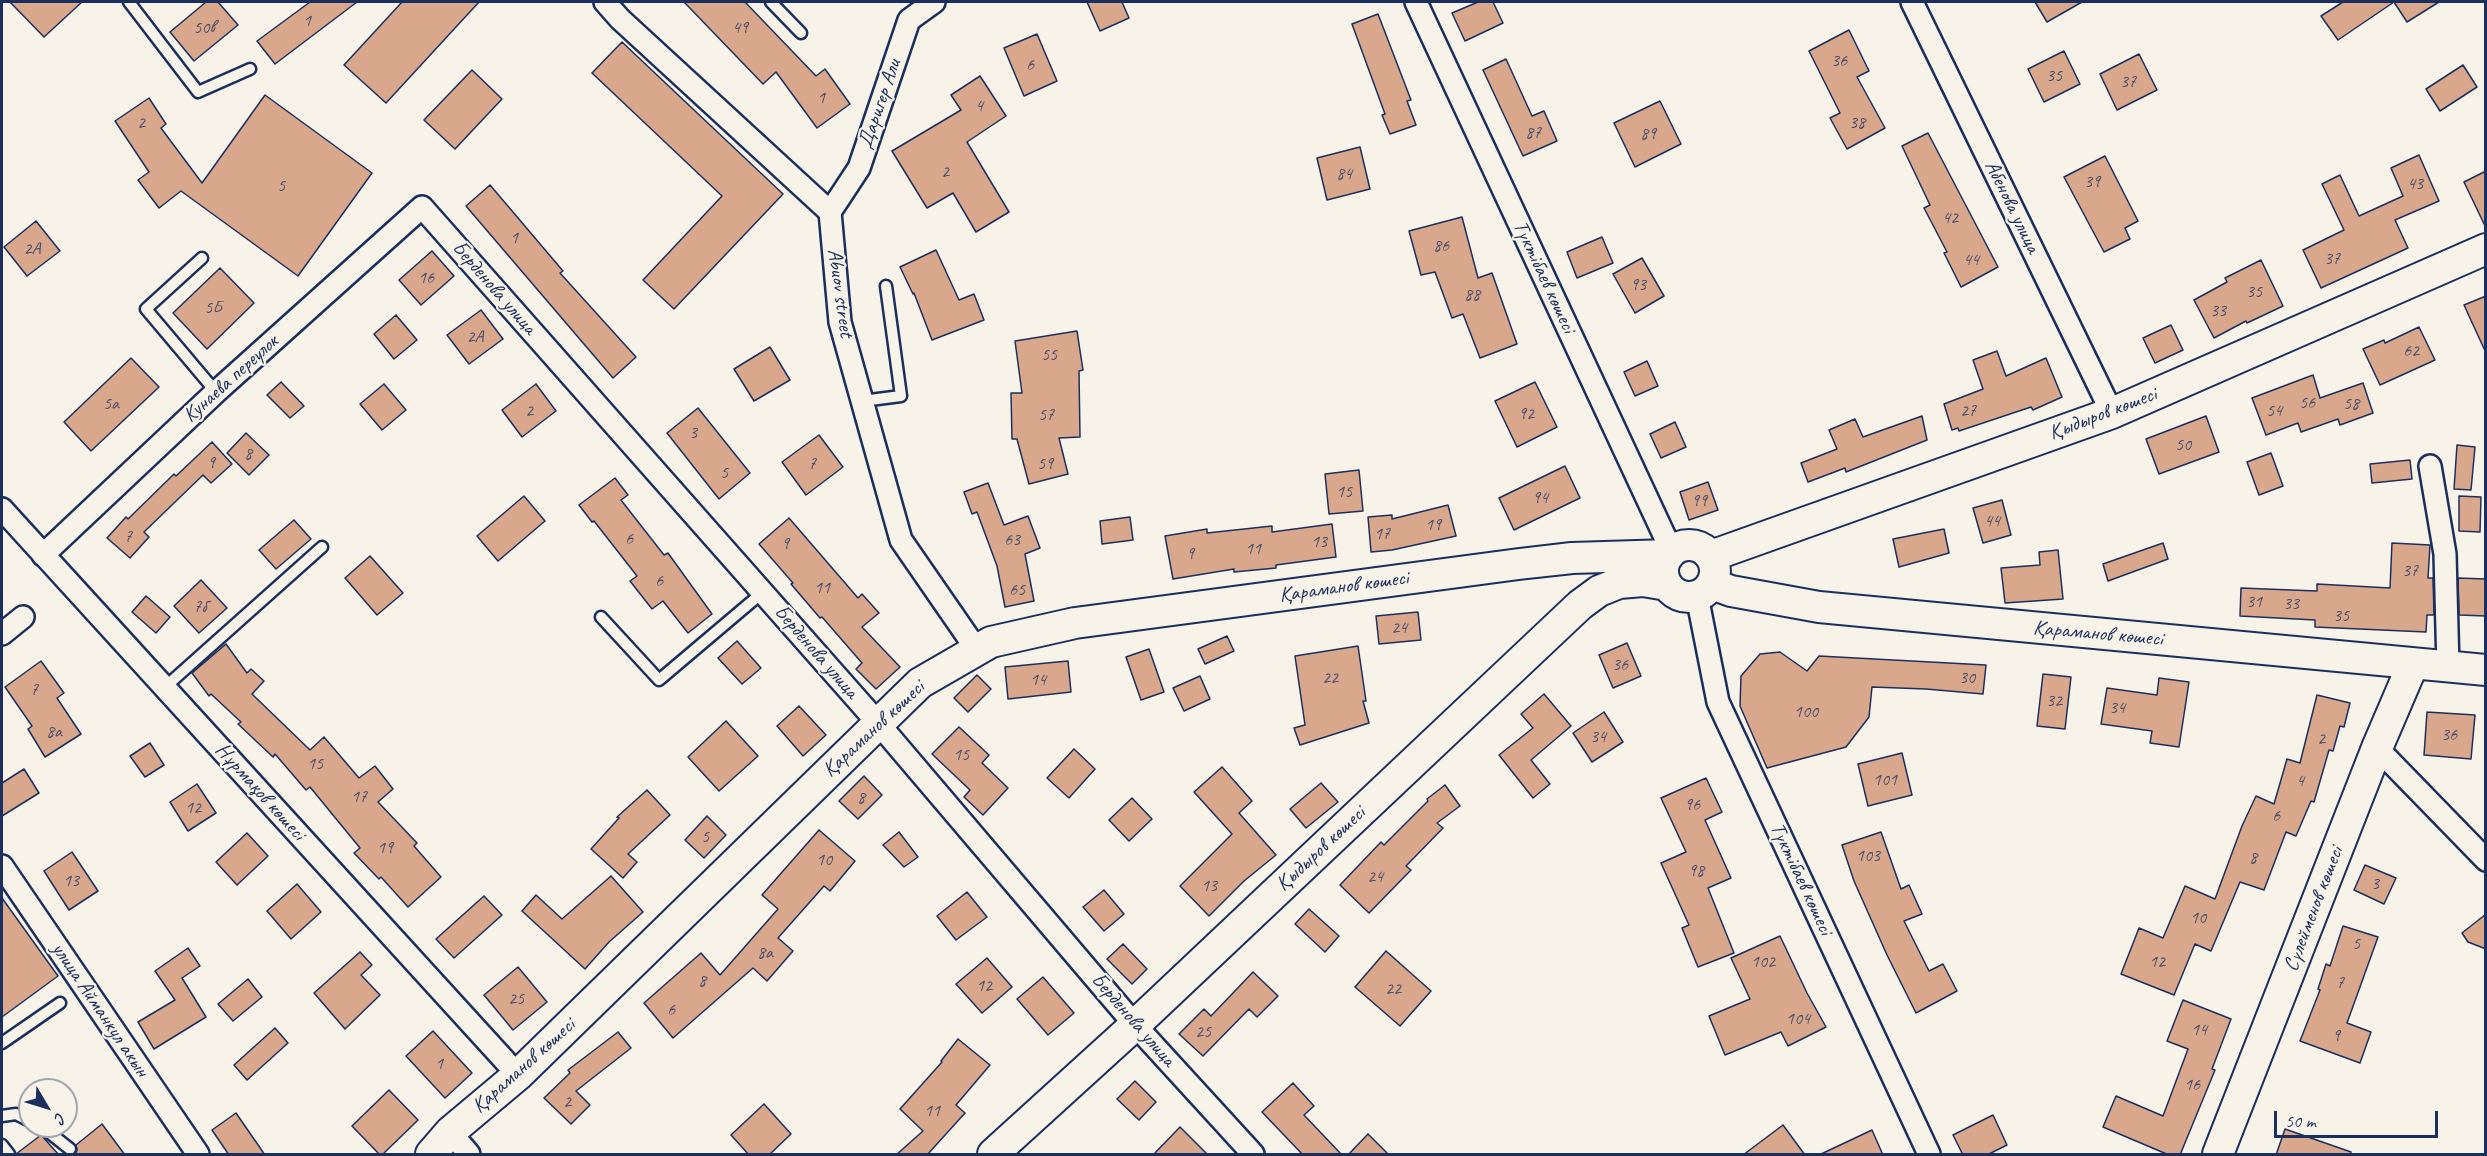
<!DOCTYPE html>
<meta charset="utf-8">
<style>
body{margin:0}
#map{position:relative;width:2487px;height:1156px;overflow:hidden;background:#f7f3e8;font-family:Caveat,sans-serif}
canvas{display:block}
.frame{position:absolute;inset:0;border:3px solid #1b2f5e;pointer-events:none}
.north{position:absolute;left:18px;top:1078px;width:60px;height:60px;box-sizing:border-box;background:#f7f3e8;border:2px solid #9fa5b1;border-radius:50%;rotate:128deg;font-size:16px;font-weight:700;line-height:24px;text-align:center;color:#1b2f5e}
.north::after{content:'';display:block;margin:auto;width:21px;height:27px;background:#1b2f5e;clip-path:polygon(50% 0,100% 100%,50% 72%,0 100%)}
.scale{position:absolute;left:2274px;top:1111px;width:164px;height:27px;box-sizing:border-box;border:3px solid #1b2f5e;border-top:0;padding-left:8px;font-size:18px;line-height:21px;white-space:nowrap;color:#1b2f5e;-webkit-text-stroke:4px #f7f3e8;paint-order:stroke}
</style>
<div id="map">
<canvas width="2487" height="1156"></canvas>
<div class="frame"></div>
<div class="north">С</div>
<div class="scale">50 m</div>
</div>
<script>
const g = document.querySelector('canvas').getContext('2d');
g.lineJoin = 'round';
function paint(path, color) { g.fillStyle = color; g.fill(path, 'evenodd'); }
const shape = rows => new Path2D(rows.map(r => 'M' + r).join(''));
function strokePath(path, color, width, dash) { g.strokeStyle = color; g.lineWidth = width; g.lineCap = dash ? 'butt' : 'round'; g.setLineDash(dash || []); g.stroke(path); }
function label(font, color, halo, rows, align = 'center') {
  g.font = font + ' Caveat,sans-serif'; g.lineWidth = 4.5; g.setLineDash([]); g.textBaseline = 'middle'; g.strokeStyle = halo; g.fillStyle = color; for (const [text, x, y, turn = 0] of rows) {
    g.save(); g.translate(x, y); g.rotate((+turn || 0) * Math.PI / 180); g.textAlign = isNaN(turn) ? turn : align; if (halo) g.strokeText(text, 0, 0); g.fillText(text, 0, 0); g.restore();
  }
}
const building = shape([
 [10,2,82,2,44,37,10,2],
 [206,2,218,2,238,25,194,61,170,32,206,2],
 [310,2,357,2,275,64,257,41,310,2],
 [402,2,479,2,386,103,344,65,402,2],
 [684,2,745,2,816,76,825,69,850,104,817,128,776,72,763,84,684,2],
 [1087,2,1122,2,1129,18,1100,31,1087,2],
 [1478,2,1493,2,1503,23,1465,41,1452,13,1478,2],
 [2035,2,2082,2,2047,22,2035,2],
 [2343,2,2439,2,2407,22,2394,2,2338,40,2321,16,2343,2],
 [1378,14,1411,100,1407,101,1416,125,1390,134,1382,115,1385,114,1352,24,1378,14],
 [1849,30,1869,71,1857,77,1885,128,1847,149,1830,118,1840,113,1809,51,1849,30],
 [1037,34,1057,81,1024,96,1004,48,1037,34],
 [622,42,783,194,674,309,643,280,722,196,592,73,622,42],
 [2064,51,2080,84,2044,102,2028,69,2064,51],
 [2139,54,2157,90,2117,110,2100,74,2139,54],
 [1506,59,1532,116,1544,111,1557,141,1523,156,1483,70,1506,59],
 [2463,65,2477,87,2440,111,2426,89,2463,65],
 [472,70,502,99,455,149,424,120,472,70],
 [980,76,1006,116,967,142,1009,212,976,232,953,193,927,208,892,151,961,110,951,95,980,76],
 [265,95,372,173,298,276,181,191,159,208,138,180,149,172,115,121,149,98,166,124,161,128,202,183,265,95],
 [1660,101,1681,144,1635,167,1614,123,1660,101],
 [1928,133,1998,267,1961,287,1944,253,1947,252,1924,208,1930,205,1902,146,1928,133],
 [1360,147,1370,189,1327,200,1317,158,1360,147],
 [2419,155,2439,201,2395,220,2408,248,2321,288,2303,250,2344,230,2322,184,2340,175,2359,216,2403,196,2391,168,2419,155],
 [2105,156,2138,221,2125,228,2130,239,2104,252,2064,177,2105,156],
 [2486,171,2486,228,2464,182,2486,171],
 [490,185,563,271,560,273,636,357,613,378,466,206,490,185],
 [1462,217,1478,278,1492,273,1517,344,1480,358,1463,314,1452,318,1435,272,1421,275,1409,231,1462,217],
 [36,221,60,251,27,276,4,247,36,221],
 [1602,237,1613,263,1577,278,1567,252,1602,237],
 [936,250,959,300,974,294,984,320,932,340,914,293,913,294,900,267,936,250],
 [432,251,454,276,421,305,399,280,432,251],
 [1642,258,1664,296,1635,313,1613,274,1642,258],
 [2261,260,2283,306,2247,323,2246,321,2214,338,2194,300,2227,282,2225,278,2261,260],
 [220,268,254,303,207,349,173,313,220,268],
 [2486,296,2486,353,2464,305,2486,296],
 [481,310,503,339,469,364,447,335,481,310],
 [396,315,417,340,394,359,374,334,396,315],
 [2171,325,2183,350,2155,363,2143,338,2171,325],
 [2419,327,2435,360,2380,385,2363,349,2384,340,2385,343,2419,327],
 [1077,331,1083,370,1079,371,1080,437,1059,438,1068,474,1029,484,1017,439,1012,439,1011,393,1022,393,1015,341,1077,331],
 [770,347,790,380,754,401,734,369,770,347],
 [1997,351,2006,376,2046,358,2062,397,2033,410,2031,407,1959,431,1958,428,1952,430,1944,404,1983,389,1973,360,1997,351],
 [131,358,159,387,91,451,64,422,131,358],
 [1647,361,1658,386,1635,396,1624,372,1647,361],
 [2313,375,2320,398,2363,383,2373,413,2340,425,2338,419,2301,432,2298,423,2266,435,2252,398,2313,375],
 [281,382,304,406,290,418,267,395,281,382],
 [1535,382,1557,427,1517,447,1495,401,1535,382],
 [384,384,406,410,382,430,360,404,384,384],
 [536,384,556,411,522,437,502,410,536,384],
 [698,408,750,473,719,499,667,433,698,408],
 [1922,416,1927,440,1846,472,1845,468,1808,482,1801,463,1837,449,1829,430,1855,419,1863,437,1922,416],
 [2206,416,2219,452,2159,474,2146,439,2206,416],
 [1675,422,1686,447,1661,458,1650,434,1675,422],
 [246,433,269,455,249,475,227,453,246,433],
 [819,435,843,467,806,495,782,462,819,435],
 [212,442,232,464,211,483,203,475,144,532,149,537,130,558,107,538,126,517,128,519,174,474,176,476,212,442],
 [2457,445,2475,447,2471,490,2454,489,2457,445],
 [2271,453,2283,486,2259,495,2247,462,2271,453],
 [2410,460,2412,479,2372,483,2370,464,2410,460],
 [1565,466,1580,498,1514,530,1499,498,1565,466],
 [1359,470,1363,511,1329,514,1325,474,1359,470],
 [615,478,628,495,621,500,664,555,668,553,712,614,688,633,663,601,652,609,630,581,637,576,594,521,592,522,579,505,615,478],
 [1708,482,1718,510,1689,520,1680,492,1708,482],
 [988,483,1004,525,1028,516,1040,548,1025,554,1034,601,1005,607,997,566,977,512,972,514,964,492,988,483],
 [524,496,545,521,498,561,477,536,524,496],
 [2459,496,2481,497,2480,532,2459,531,2459,496],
 [2002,500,2011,535,1983,543,1973,508,2002,500],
 [1448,505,1456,536,1392,550,1371,552,1368,517,1392,515,1392,519,1448,505],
 [1130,517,1133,540,1102,544,1100,521,1130,517],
 [789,518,858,598,862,594,879,613,862,627,900,667,876,689,856,669,862,663,822,617,820,618,791,584,793,583,759,544,789,518],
 [294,520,311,539,276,569,259,550,294,520],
 [1332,524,1336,557,1276,565,1276,568,1234,572,1234,569,1173,579,1165,536,1207,529,1207,533,1272,526,1272,532,1332,524],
 [1944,529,1949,553,1899,567,1893,539,1944,529],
 [2163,543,2168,559,2108,581,2103,564,2163,543],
 [2392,543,2430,545,2428,578,2433,578,2434,615,2427,615,2426,632,2315,627,2315,620,2240,616,2241,588,2317,591,2317,584,2390,588,2392,543],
 [2058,550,2063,599,2005,603,2001,568,2040,565,2039,552,2058,550],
 [370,556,403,593,377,615,345,578,370,556],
 [2458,578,2486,579,2486,616,2459,615,2458,578],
 [201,580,227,608,199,633,174,606,201,580],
 [146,596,170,617,156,633,132,612,146,596],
 [1418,612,1421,640,1379,644,1376,616,1418,612],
 [1227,636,1234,651,1205,664,1198,649,1227,636],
 [737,641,761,668,742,684,718,658,737,641],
 [1627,643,1641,676,1613,688,1599,655,1627,643],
 [226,644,247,673,251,669,264,681,252,694,310,750,324,737,359,778,375,766,393,789,378,802,417,843,414,846,441,877,408,907,381,877,379,879,354,853,360,848,310,787,306,790,275,754,273,757,238,724,241,722,211,694,209,696,192,673,226,644],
 [1358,646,1366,701,1363,701,1369,723,1300,745,1294,728,1305,725,1295,656,1358,646],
 [1149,649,1164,692,1141,700,1126,657,1149,649],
 [1780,652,1807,671,1819,656,1986,665,1983,694,1926,689,1872,687,1869,717,1846,747,1767,768,1740,706,1741,676,1760,654,1780,652],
 [41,661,64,693,57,698,81,734,45,757,28,729,32,726,5,687,41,661],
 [1068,661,1071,692,1008,699,1005,667,1068,661],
 [2043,674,2071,677,2065,729,2037,726,2043,674],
 [977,675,991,689,968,712,954,698,977,675],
 [1200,676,1210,699,1184,711,1173,688,1200,676],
 [2159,678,2189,682,2179,747,2150,743,2152,731,2101,724,2107,688,2157,695,2159,678],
 [1544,694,1571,726,1531,760,1550,784,1533,798,1499,755,1533,728,1521,714,1544,694],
 [2317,695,2350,703,2344,727,2340,726,2333,751,2329,750,2314,802,2311,801,2296,836,2286,832,2264,890,2240,882,2211,951,2195,944,2174,995,2121,974,2139,928,2163,938,2185,886,2215,899,2242,826,2256,796,2274,804,2287,759,2300,763,2317,695],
 [799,706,826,735,803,756,777,726,799,706],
 [1604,712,1623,742,1592,762,1573,733,1604,712],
 [2427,712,2475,715,2471,759,2424,755,2427,712],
 [726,721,758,756,719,791,688,757,726,721],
 [959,727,989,755,982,763,1008,788,983,815,964,797,970,790,932,754,959,727],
 [150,743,164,765,145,777,130,756,150,743],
 [1074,749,1095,769,1069,798,1047,778,1074,749],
 [1902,753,1912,795,1868,806,1858,764,1902,753],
 [1222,767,1252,801,1239,813,1276,855,1244,881,1209,916,1180,886,1232,834,1194,792,1222,767],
 [24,769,39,793,2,816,2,783,24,769],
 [864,776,882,795,858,819,839,801,864,776],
 [1706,778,1722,812,1705,820,1731,878,1708,888,1734,953,1698,967,1682,928,1689,925,1661,863,1686,852,1661,798,1706,778],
 [1321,783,1338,802,1306,828,1290,809,1321,783],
 [197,784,216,813,188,831,170,802,197,784],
 [1445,785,1460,806,1437,823,1443,828,1406,866,1411,870,1369,913,1340,885,1381,842,1384,845,1428,801,1427,799,1445,785],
 [647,790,670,815,628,854,637,862,623,878,591,849,619,818,617,817,647,790],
 [1132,798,1152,819,1129,841,1109,820,1132,798],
 [707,816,726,835,704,858,685,840,707,816],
 [819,830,855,861,830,891,824,886,778,938,793,951,767,981,753,968,673,1038,644,1003,701,953,720,975,778,909,762,895,819,830],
 [899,832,918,857,904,867,883,845,899,832],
 [1881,832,1901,889,1909,885,1922,914,1904,921,1929,971,1943,964,1957,991,1916,1013,1887,955,1854,881,1842,845,1881,832],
 [247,833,268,856,237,885,216,862,247,833],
 [72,852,98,891,69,910,44,871,72,852],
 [2365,865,2396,878,2384,904,2354,890,2365,865],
 [611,876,643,912,609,942,585,969,522,911,536,895,562,919,611,876],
 [297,884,321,912,291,939,267,911,297,884],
 [1104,890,1124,914,1104,931,1083,907,1104,890],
 [967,892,987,917,956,940,937,916,967,892],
 [484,896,502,915,454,958,436,939,484,896],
 [2,898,58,976,2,1017,2,898],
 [1309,909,1339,936,1325,952,1295,924,1309,909],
 [2486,914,2486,949,2468,942,2462,933,2486,914],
 [2343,926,2378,937,2347,1023,2371,1032,2360,1063,2300,1041,2320,990,2318,989,2326,964,2330,966,2343,926],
 [1780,936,1807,993,1826,1027,1788,1046,1781,1032,1725,1055,1709,1016,1750,999,1731,958,1780,936],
 [1123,944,1147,969,1132,984,1107,959,1123,944],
 [188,948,200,966,182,978,206,1017,154,1049,138,1022,175,1000,155,971,188,948],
 [1386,951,1431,991,1400,1026,1355,987,1386,951],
 [360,952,372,965,361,975,380,995,345,1029,314,993,360,952],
 [987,958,1012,987,982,1013,956,984,987,958],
 [518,967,547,1002,513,1030,484,995,518,967],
 [1253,972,1278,996,1257,1017,1249,1009,1203,1056,1179,1034,1204,1009,1211,1016,1253,972],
 [1043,977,1074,1013,1048,1035,1017,999,1043,977],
 [248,979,262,997,233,1021,218,1004,248,979],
 [2183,1000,2231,1019,2212,1069,2215,1070,2180,1155,2169,1155,2103,1127,2116,1096,2163,1116,2188,1049,2167,1041,2183,1000],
 [275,1028,288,1043,247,1080,234,1065,275,1028],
 [433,1031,472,1073,445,1098,406,1056,433,1031],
 [618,1032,631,1048,576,1091,590,1105,571,1124,544,1098,570,1073,568,1070,618,1032],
 [958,1039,990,1065,956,1105,965,1113,927,1155,896,1155,923,1131,900,1109,942,1062,941,1061,958,1039],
 [1135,1081,1156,1102,1139,1120,1117,1099,1135,1081],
 [1293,1083,1314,1106,1304,1115,1342,1155,1303,1155,1262,1112,1293,1083],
 [389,1090,418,1120,382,1155,380,1155,352,1126,389,1090],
 [764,1104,791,1134,769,1155,749,1155,731,1135,764,1104],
 [236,1113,265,1155,229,1155,212,1130,236,1113],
 [1993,1115,2007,1145,1987,1155,1963,1155,1953,1135,1993,1115],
 [102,1124,125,1155,75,1155,77,1150,76,1145,102,1124],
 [1783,1125,1805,1155,1743,1155,1783,1125],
 [1180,1127,1208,1155,1153,1155,1180,1127],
 [2285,1129,2351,1152,2350,1155,2276,1155,2285,1129],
 [1872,1130,1883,1155,1819,1155,1872,1130],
 [1368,1134,1389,1155,1348,1155,1368,1134],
 [41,1135,59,1155,16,1155,16,1154,41,1135]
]);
const lane = shape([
 [129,2,198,92,250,69],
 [771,2,801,33],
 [202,258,146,309,216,392],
 [862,401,901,396,886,286],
 [601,617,659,680,763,592],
 [164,688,322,547],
 [2,1043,60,1003],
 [2,1116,16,1114,30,1121],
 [41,1126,70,1149],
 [2,1145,9,1154]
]);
const street = shape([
 [605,2,620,19,830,212,840,322,901,540,977,650],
 [1416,2,1672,552],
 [1912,2,2112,413],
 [830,212,859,168,909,20,934,2],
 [2430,466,2445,554,2448,668],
 [2,509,518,1075],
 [43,555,216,392,422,207,878,723,1135,1025,1253,1154],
 [1697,596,1718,702,1929,1154],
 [2,634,23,617],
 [2377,748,2486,860],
 [2,866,198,1154],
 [450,1132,469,1154]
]);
const secondary = shape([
 '1663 571a26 26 0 1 1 52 0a26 26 0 1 1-52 0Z',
 [1711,556,2112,413,2486,249],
 [1712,584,1731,591,1819,607,2486,670],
 [431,1154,450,1132,518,1075,920,683,991,642,1075,623,1519,564,1572,558,1669,555],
 [993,1154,1135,1025,1580,605,1599,591,1619,583,1643,581,1667,585],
 [2218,1154,2377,748,2413,664]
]);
const numberNames = [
 ["1",307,21],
 ["50в",204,28],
 ["49",740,28],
 ["36",1839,61],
 ["6",1030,65],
 ["35",2054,76],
 ["37",2128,82],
 ["1",821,98],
 ["4",979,106],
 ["2",141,123],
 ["38",1857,123],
 ["87",1533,133],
 ["89",1648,134],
 ["2",945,172],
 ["84",1344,174],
 ["39",2092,182],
 ["43",2415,184],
 ["5",281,186],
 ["42",1950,218],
 ["1",514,238],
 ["86",1441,246],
 ["2А",32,249],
 ["37",2332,259],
 ["44",1971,260],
 ["16",426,278],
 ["93",1638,285],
 ["35",2254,292],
 ["88",1472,295],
 ["5Б",213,308],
 ["33",2218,311],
 ["2А",475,337],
 ["62",2411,351],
 ["55",1049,355],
 ["56",2307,403],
 ["5а",111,404],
 ["58",2351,404],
 ["2",529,411],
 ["27",1968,411],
 ["54",2274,411],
 ["92",1526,414],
 ["57",1046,415],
 ["3",693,433],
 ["50",2183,445],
 ["8",248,454],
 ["9",211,463],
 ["7",812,464],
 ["59",1045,464],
 ["5",724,473],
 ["15",1344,492],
 ["94",1540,498],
 ["99",1699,501],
 ["44",1992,521],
 ["19",1433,525],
 ["17",1382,534],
 ["7",128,537],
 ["6",629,539],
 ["63",1012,540],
 ["13",1319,542],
 ["9",785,544],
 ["11",1253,549],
 ["9",1190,554],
 ["37",2410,571],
 ["6",659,581],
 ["11",822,588],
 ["65",1017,590],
 ["31",2254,602],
 ["33",2291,604],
 ["7б",200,607],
 ["35",2341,616],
 ["24",1399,628],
 ["36",1620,665],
 ["22",1330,678],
 ["30",1967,678],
 ["14",1038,680],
 ["7",34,690],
 ["32",2054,701],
 ["34",2117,708],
 ["100",1806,712],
 ["8а",54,732],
 ["36",2449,735],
 ["34",1598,737],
 ["2",2321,739],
 ["15",961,755],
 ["15",315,764],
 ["101",1885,780],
 ["4",2300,781],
 ["17",359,797],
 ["8",861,798],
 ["96",1692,805],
 ["12",193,808],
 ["6",2276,816],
 ["5",705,837],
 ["19",385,848],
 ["103",1868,856],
 ["8",2253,858],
 ["10",824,860],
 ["98",1696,871],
 ["24",1375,877],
 ["13",71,881],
 ["3",2375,884],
 ["13",1209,886],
 ["10",2198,918],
 ["5",2356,944],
 ["8а",765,953],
 ["102",1763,962],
 ["12",2157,962],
 ["8",702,981],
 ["7",2340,983],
 ["12",984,986],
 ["22",1393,989],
 ["25",516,999],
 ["6",671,1010],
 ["104",1798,1019],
 ["14",2199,1030],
 ["25",1203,1032],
 ["9",2336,1036],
 ["1",439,1064],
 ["16",2192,1085],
 ["2",567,1102],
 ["11",932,1111]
];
const streetNames = [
 ["Даригер Али",880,104,-71],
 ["Абенова улица",2012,207,64],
 ["Түктібаев көшесі",1544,277,65],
 ["Берденова улица",494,288,49],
 ["Abuov street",840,293,82],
 ["Кунаева переулок",231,379,-42],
 ["Қыдыров көшесі",2103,414,-21],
 ["Қараманов көшесі",1344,587,-8],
 ["Қараманов көшесі",2098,634,5],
 ["Берденова улица",816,652,49],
 ["Қараманов көшесі",874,729,-43],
 ["Нұрмақов көшесі",260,792,48],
 ["Қыдыров көшесі",1321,849,-43],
 ["Түктібаев көшесі",1801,879,65],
 ["Сүлейменов көшесі",2314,909,-69],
 ["улица Айманкул акын",100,1010,56],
 ["Берденова улица",1133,1020,49],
 ["Қараманов көшесі",524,1066,-42]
];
paint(building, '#d9a88c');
strokePath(building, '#1b2f5e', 1.5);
strokePath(lane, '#1b2f5e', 15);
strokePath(street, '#1b2f5e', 26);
strokePath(secondary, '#1b2f5e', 34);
strokePath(lane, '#f7f3e8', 10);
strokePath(street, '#f7f3e8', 21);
strokePath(secondary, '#f7f3e8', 30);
label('18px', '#4a4d6a', null, numberNames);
label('21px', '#1b2f5e', '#f7f3e8', streetNames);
</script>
